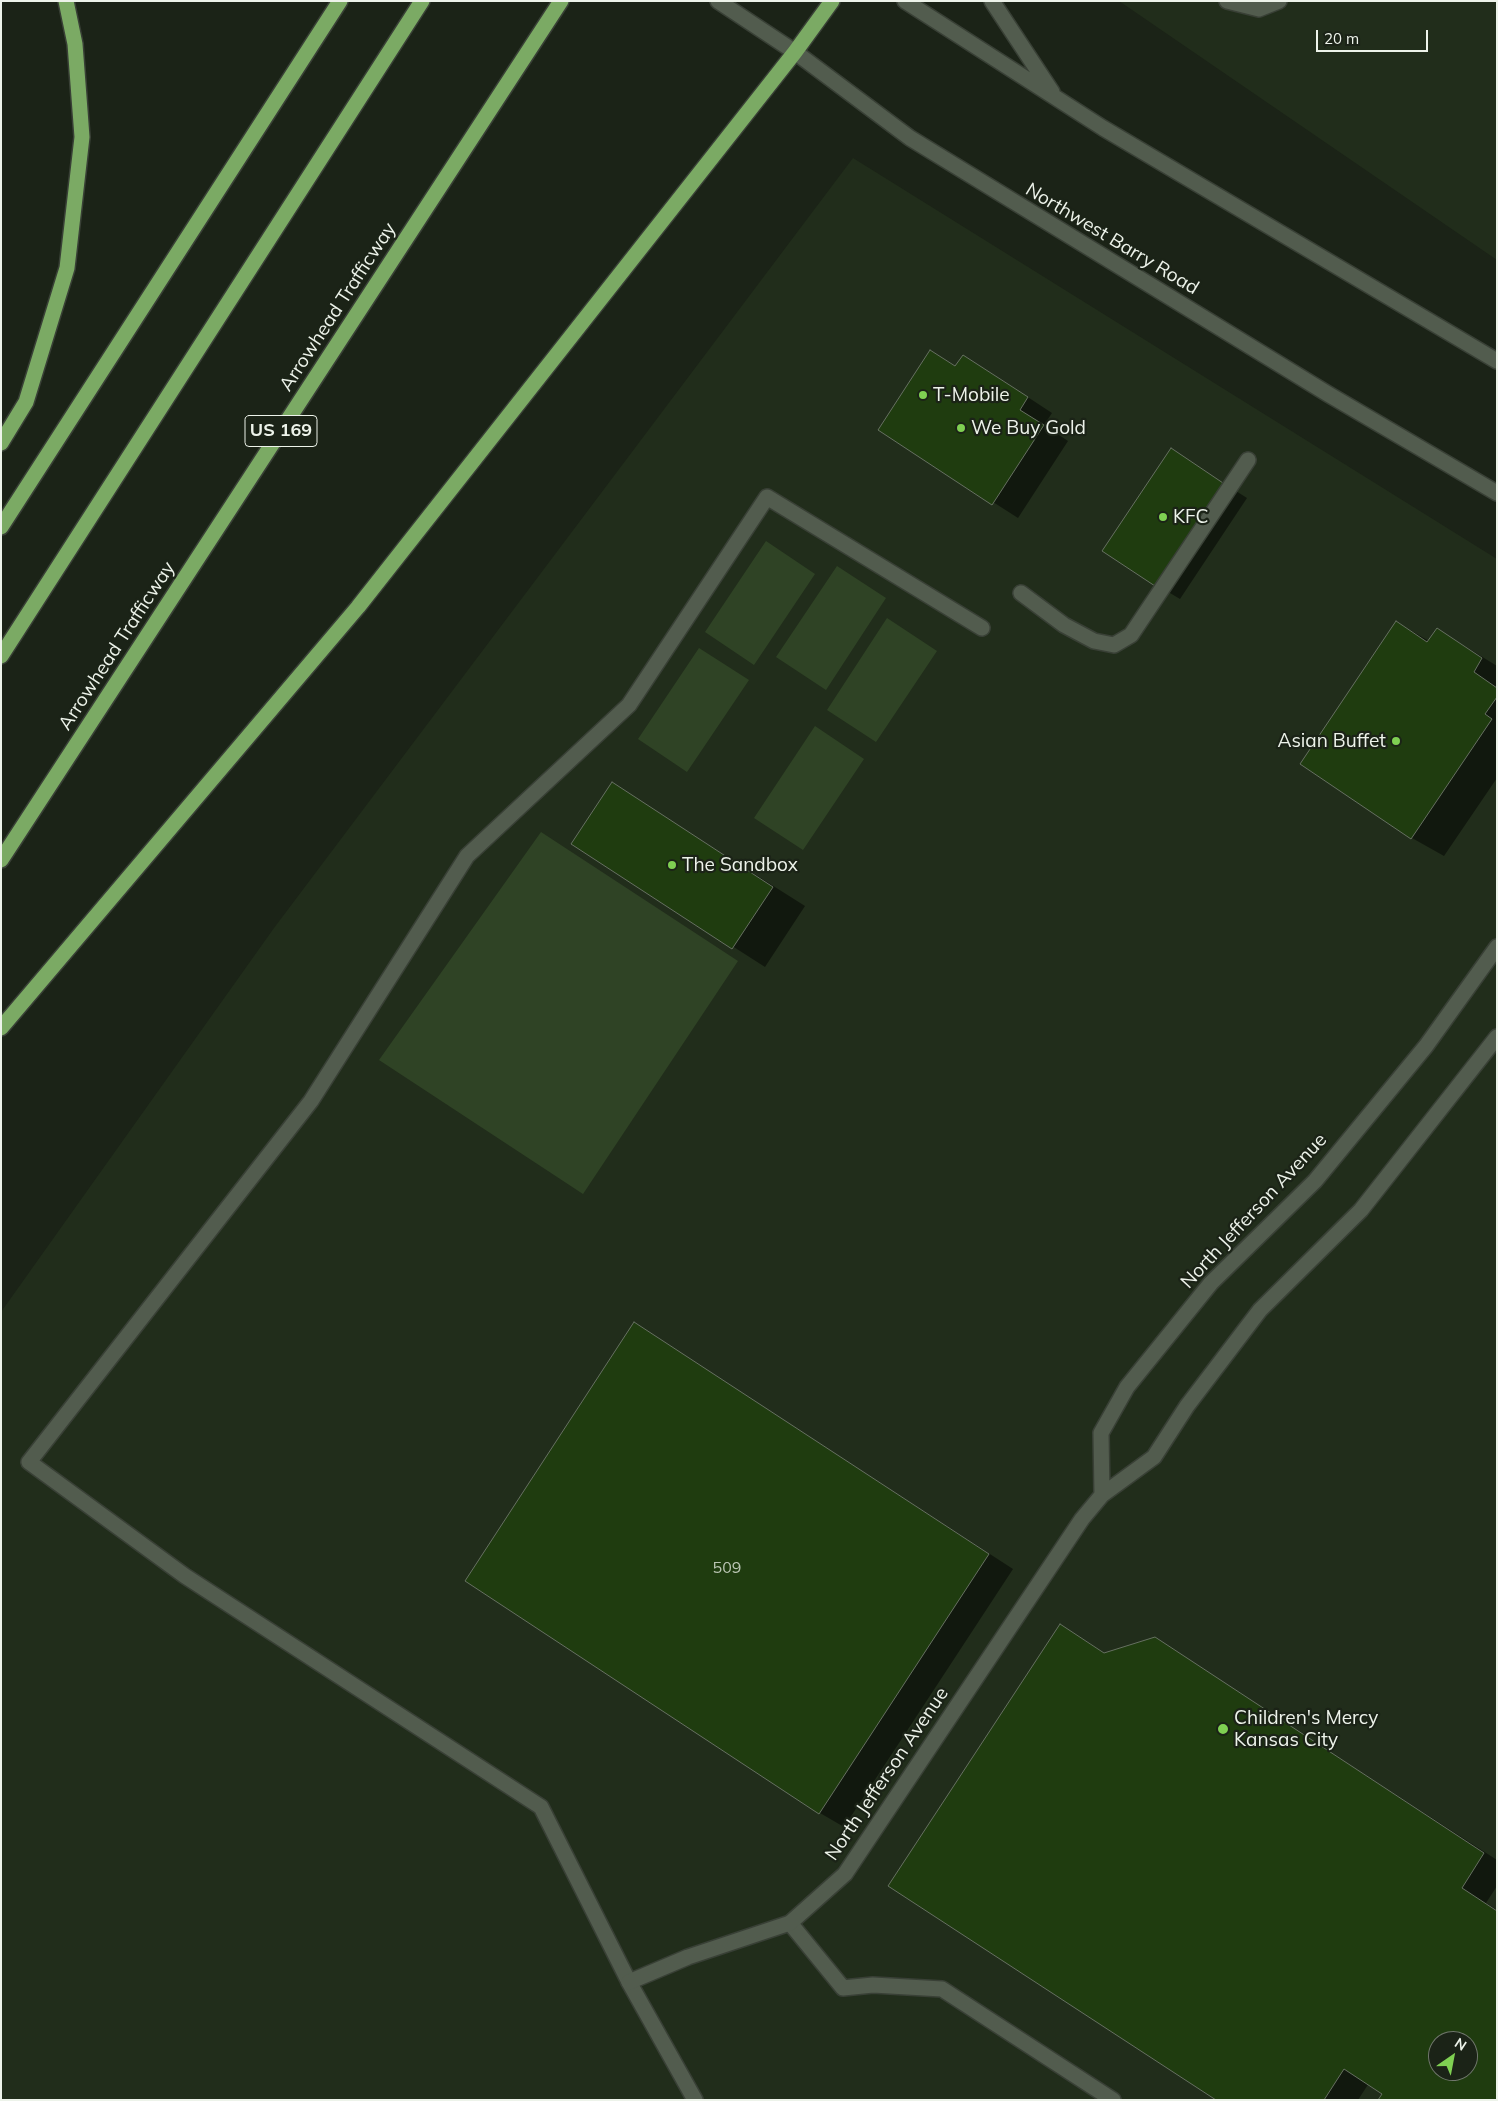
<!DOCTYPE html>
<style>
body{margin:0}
#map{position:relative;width:1498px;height:2101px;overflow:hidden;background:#1b2317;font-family:Mulish,sans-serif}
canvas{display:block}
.frame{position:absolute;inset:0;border:2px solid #edf3ea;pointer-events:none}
.north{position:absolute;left:1428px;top:2031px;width:50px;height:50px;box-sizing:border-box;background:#1b2317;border:1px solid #6f766b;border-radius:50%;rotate:33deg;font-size:14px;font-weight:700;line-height:20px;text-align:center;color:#edf3ea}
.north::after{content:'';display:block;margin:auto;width:18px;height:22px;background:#7fd052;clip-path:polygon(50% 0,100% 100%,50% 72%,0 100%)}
.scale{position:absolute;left:1316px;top:30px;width:112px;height:22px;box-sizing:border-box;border:2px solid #edf3ea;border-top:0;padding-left:6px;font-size:15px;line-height:18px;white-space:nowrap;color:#edf3ea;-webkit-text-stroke:4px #1b2317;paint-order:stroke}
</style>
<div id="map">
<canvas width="1498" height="2101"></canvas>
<div class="frame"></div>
<div class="north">N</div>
<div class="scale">20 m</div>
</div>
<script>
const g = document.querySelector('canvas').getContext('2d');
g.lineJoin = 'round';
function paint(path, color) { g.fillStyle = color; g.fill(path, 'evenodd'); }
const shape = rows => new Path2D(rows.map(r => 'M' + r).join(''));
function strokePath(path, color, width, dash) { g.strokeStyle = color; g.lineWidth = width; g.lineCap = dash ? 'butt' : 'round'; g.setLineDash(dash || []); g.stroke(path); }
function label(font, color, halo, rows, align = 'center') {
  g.font = font + ' Mulish,sans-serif'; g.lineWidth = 4.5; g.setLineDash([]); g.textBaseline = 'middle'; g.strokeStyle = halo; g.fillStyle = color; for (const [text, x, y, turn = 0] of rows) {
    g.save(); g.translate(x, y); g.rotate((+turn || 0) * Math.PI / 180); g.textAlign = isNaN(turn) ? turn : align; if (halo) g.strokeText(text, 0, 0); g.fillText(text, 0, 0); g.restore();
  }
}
const built = shape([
 [1119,1,1497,1,1497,260],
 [853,158,1497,559,1497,2100,1,2100,1,1312,274,928],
 [1438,2041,1468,2041,1468,2071,1438,2071]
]);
const green = shape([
 [766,541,815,574,754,665,705,632],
 [837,566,886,598,826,690,776,657],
 [887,618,937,651,876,742,827,710],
 [699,648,749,680,687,772,638,739],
 [815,726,864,759,803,850,754,818],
 [541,832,738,961,583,1194,379,1060]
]);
const shadow = shape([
 [931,351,957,367,988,371,1052,413,1044,425,1068,441,1018,518,879,429],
 [1171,450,1247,498,1180,599,1155,584],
 [1396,622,1429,641,1437,629,1497,666,1497,778,1444,856,1412,838],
 [612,784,805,906,765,967,573,844],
 [635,1324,1013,1569,844,1827,820,1813],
 [1155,1639,1497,1860,1497,1886,1486,1903,1497,1910,1497,2100,1384,2093,1369,2083,1358,2100,1219,2100,1085,1640,1105,1654],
 [1438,2041,1468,2041,1468,2071,1438,2071]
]);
const building = shape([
 [930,350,955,366,963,355,1028,397,1020,410,1044,425,992,505,878,430,930,350],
 [1171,448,1223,483,1155,586,1102,551,1171,448],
 [1396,621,1427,642,1437,628,1482,658,1474,672,1497,688,1497,697,1485,714,1492,719,1411,839,1300,764,1396,621],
 [612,782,773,887,732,949,571,844,612,782],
 [634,1322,989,1554,819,1814,465,1581,634,1322],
 [1060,1624,1104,1653,1155,1637,1484,1853,1462,1888,1497,1911,1497,2100,1378,2100,1382,2094,1344,2069,1324,2100,1216,2100,888,1886,1060,1624],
 [1438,2041,1468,2041,1468,2071,1438,2071,1438,2041]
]);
const service = shape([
 [1227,1,1259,9,1279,1],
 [1021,593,1064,625,1094,641,1114,645,1131,635,1248,460],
 [790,1923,843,1988,873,1985,942,1989,1113,2100],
 [695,2100,629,1982,541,1807,185,1576,29,1462,311,1101,467,856,629,705,767,497,982,628]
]);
const minor = shape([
 [1102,1495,1101,1433,1127,1387,1211,1283,1315,1181,1426,1046,1497,947],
 [629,1982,688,1957,790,1923,845,1874,1082,1519,1102,1495,1154,1457,1187,1406,1260,1310,1361,1210,1497,1037]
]);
const secondary = shape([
 [718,1,795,52,910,138,1328,394,1497,493],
 [905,1,1103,128,1497,361],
 [992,1,1052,92]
]);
const motorway = shape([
 [1,443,26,402,67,268,82,137,75,44,66,1],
 [1,527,340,1],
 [1,656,422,1],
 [1,860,561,1],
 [1,1028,358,607,795,52,832,1]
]);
const markers = [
 [923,395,5,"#7fd052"],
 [961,428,5,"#7fd052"],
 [1163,517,5,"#7fd052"],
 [1396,741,5,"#7fd052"],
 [672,865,5,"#7fd052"],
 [1223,1729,6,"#7fd052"]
];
const numberNames = [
 ["509",727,1568]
];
const shields = [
 [281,431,72]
];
const shieldNames = [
 ["US 169",281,431]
];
const streetNames = [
 ["Northwest Barry Road",1112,239,31],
 ["Arrowhead Trafficway",338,307,-57],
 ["Arrowhead Trafficway",117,646,-57],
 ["North Jefferson Avenue",1254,1211,-47],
 ["North Jefferson Avenue",887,1774,-56]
];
const poiNames = [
 ["T-Mobile",933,395],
 ["We Buy Gold",971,428],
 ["KFC",1173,517],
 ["Asian Buffet",1386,741,"right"],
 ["The Sandbox",682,865],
 ["Children's Mercy",1234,1718],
 ["Kansas City",1234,1740]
];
paint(built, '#212d1b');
paint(green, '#2f4325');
paint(shadow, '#0007');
paint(building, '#1f3c0f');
strokePath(building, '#667061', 1);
strokePath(service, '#394036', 18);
strokePath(minor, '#394036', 18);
strokePath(secondary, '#394036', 18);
strokePath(motorway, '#394036', 18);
strokePath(service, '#525c4e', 15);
strokePath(minor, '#525c4e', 15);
strokePath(secondary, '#525c4e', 15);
strokePath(motorway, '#7baa64', 15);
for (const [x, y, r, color] of markers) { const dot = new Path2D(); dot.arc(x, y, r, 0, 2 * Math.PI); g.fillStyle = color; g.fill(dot); strokePath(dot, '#1b2317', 2); }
label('16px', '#bac5b3', null, numberNames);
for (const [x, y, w] of shields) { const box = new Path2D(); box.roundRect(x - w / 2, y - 15.5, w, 31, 4); g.fillStyle = '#1b2317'; g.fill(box); strokePath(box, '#edf3ea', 1); }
label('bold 18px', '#edf3ea', null, shieldNames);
label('19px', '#edf3ea', '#1b2317', streetNames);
label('19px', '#edf3ea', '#1b2317', poiNames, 'left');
</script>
